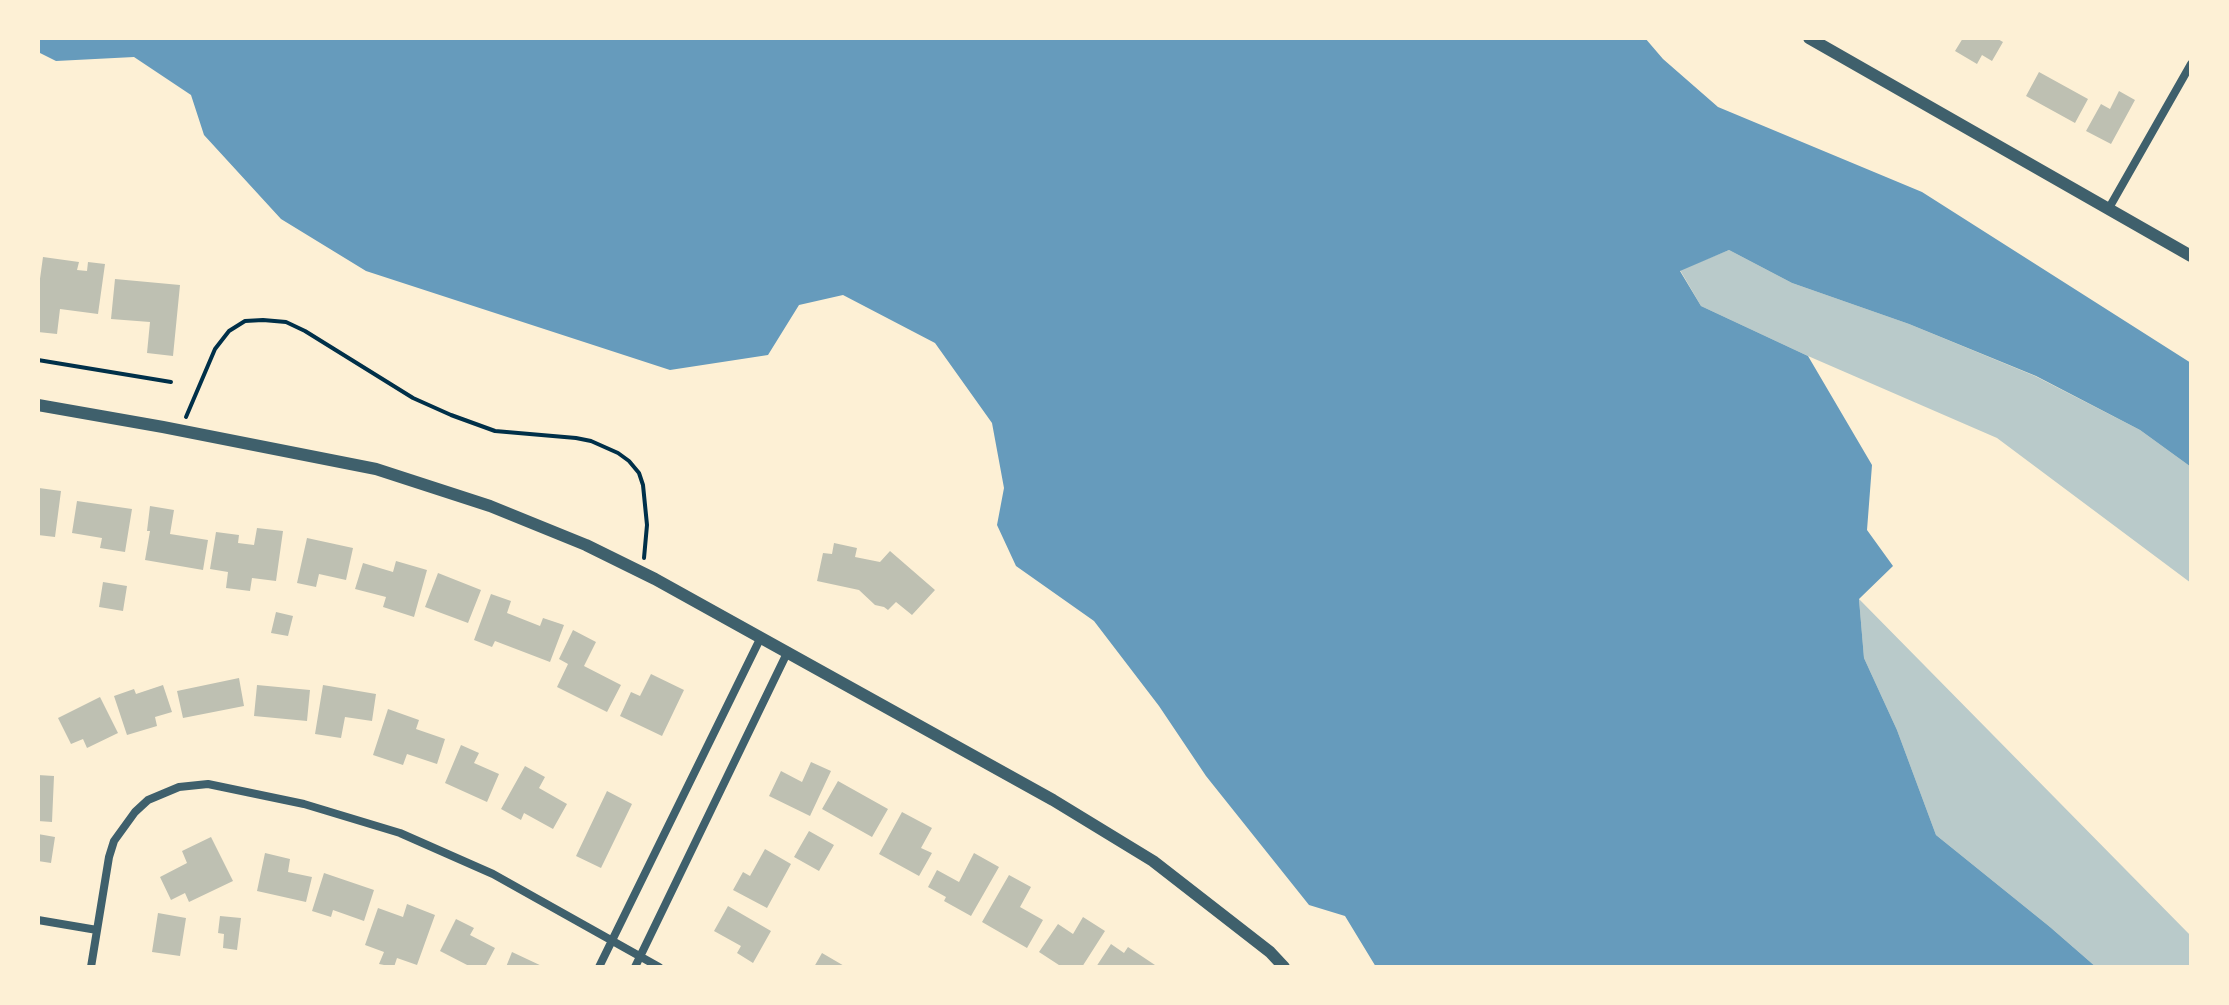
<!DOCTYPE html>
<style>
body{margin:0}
#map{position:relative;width:2229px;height:1005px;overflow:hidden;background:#fdf0d5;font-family:Montserrat,sans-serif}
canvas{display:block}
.frame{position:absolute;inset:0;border:40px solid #fdf0d5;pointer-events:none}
</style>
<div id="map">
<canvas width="2229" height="1005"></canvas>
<div class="frame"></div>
</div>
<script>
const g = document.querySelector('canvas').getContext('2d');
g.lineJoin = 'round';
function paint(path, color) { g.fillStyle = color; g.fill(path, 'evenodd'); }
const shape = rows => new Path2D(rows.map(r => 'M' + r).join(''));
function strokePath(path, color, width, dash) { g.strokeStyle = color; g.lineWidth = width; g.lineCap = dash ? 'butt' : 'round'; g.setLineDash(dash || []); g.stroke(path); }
const green = shape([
 [1729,250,1792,283,1909,324,2035,376,2140,430,2191,467,2191,583,1997,438,1808,356,1701,306,1680,270],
 [1859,599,2191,936,2191,967,2096,967,2050,927,1936,835,1897,730,1864,658]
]);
const water = shape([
 [38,38,1645,38,1663,59,1718,107,1922,192,2191,363,2191,467,2140,430,2036,376,1909,324,1792,283,1729,250,1680,271,1701,306,1808,356,1872,465,1867,530,1893,566,1859,599,1864,658,1897,730,1936,835,2050,927,2096,967,1376,967,1345,916,1309,905,1206,776,1159,706,1094,621,1016,566,997,525,1004,488,992,423,935,343,843,295,799,305,768,355,670,370,366,271,281,219,204,135,191,95,134,57,56,61,38,52]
]);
const building = shape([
 [1963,38,1996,38,2003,42,1992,61,1982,55,1977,64,1955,51],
 [2039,72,2088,99,2075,123,2026,96],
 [2119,91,2135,100,2111,144,2086,131,2101,104,2110,109],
 [43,257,79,262,77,270,87,271,88,262,105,264,98,314,60,309,57,334,38,332,38,293],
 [115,279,180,285,173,356,147,353,150,322,111,319],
 [39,488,61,491,55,537,38,535],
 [77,501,132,509,125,552,100,548,102,538,72,533],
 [150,506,174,510,170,534,208,540,203,570,145,560,150,531,147,531],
 [257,528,283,531,276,581,252,578,250,591,226,588,228,572,210,569,216,532,239,535,238,543,254,545],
 [307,538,353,548,346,580,319,574,316,587,297,583],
 [834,543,857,548,855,557,880,562,890,551,935,590,912,615,896,602,888,610,884,607,875,605,859,590,817,581,823,553,832,554],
 [396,561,427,570,414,617,383,607,386,597,355,589,363,563,393,572],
 [438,573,481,590,468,623,425,607],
 [103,582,127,586,123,611,99,607],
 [491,594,511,601,507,613,540,626,543,618,564,625,550,662,495,641,492,647,474,640],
 [276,612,293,616,288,636,271,633],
 [573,630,596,642,584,666,621,685,607,712,557,687,568,664,559,659],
 [651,674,684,690,662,736,620,716,631,692,640,696],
 [239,678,244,706,183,718,177,691],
 [163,685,172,712,155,717,157,726,127,735,114,696,134,689,136,694],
 [257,685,310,690,307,721,254,716],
 [323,685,376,694,372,721,345,717,341,738,315,734],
 [100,697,118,733,87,748,83,739,71,744,58,718],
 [388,709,419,720,416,729,445,739,437,764,407,754,403,765,373,755],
 [461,745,479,753,474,763,499,774,487,802,445,783],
 [811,762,831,771,810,816,769,796,781,771,802,782],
 [525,766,545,777,539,788,567,804,553,829,524,813,521,820,501,809],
 [38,775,54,776,52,822,38,821],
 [838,781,888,809,872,837,822,809],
 [607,791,632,804,601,868,576,856],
 [902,812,932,828,921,848,932,853,919,876,879,854],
 [809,831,834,845,819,871,794,857],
 [38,834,55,837,51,863,38,861],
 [211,837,233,881,189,902,185,893,171,900,160,877,187,863,182,851],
 [765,849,791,864,767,908,733,890,743,872,750,876],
 [265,853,290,859,288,872,312,877,306,902,257,891],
 [974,853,999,867,971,916,944,901,946,897,928,887,937,870,959,882],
 [324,873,374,890,364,921,333,910,331,917,312,911],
 [1009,875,1031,887,1020,907,1043,920,1027,948,982,922],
 [407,904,435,915,417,965,397,958,394,967,379,964,384,952,365,945,378,908,403,917],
 [728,906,771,931,753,963,737,953,741,946,714,931],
 [158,913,186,918,180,956,152,952],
 [220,916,241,918,237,950,223,948,224,934,218,933],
 [1083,917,1105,931,1082,967,1062,967,1039,952,1058,924,1073,934],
 [456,919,474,928,470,935,495,948,485,967,471,967,440,951],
 [1111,944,1124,953,1128,947,1158,967,1096,967],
 [512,952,544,967,506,967],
 [822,953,846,967,814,967]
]);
const path = shape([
 [38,360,171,382],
 [186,417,215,349,229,331,245,321,263,320,286,322,305,331,413,398,451,415,495,431,576,438,591,441,618,453,629,461,639,473,643,485,647,525,644,558]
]);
const minor = shape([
 [2109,208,2191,64],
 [38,920,97,930],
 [91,967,109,857,114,841,135,812,148,800,179,787,208,784,304,804,400,833,493,874,659,967],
 [599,967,761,637],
 [635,967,788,651]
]);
const tertiary = shape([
 [1809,38,2191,256],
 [38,405,163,427,376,469,490,506,586,545,655,579,1053,800,1153,861,1270,952,1284,967]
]);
paint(green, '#b9caca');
paint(water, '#669bbc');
paint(building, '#bec0b2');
strokePath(path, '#003049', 4);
strokePath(minor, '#3f606c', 8);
strokePath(tertiary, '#3f606c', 12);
</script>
